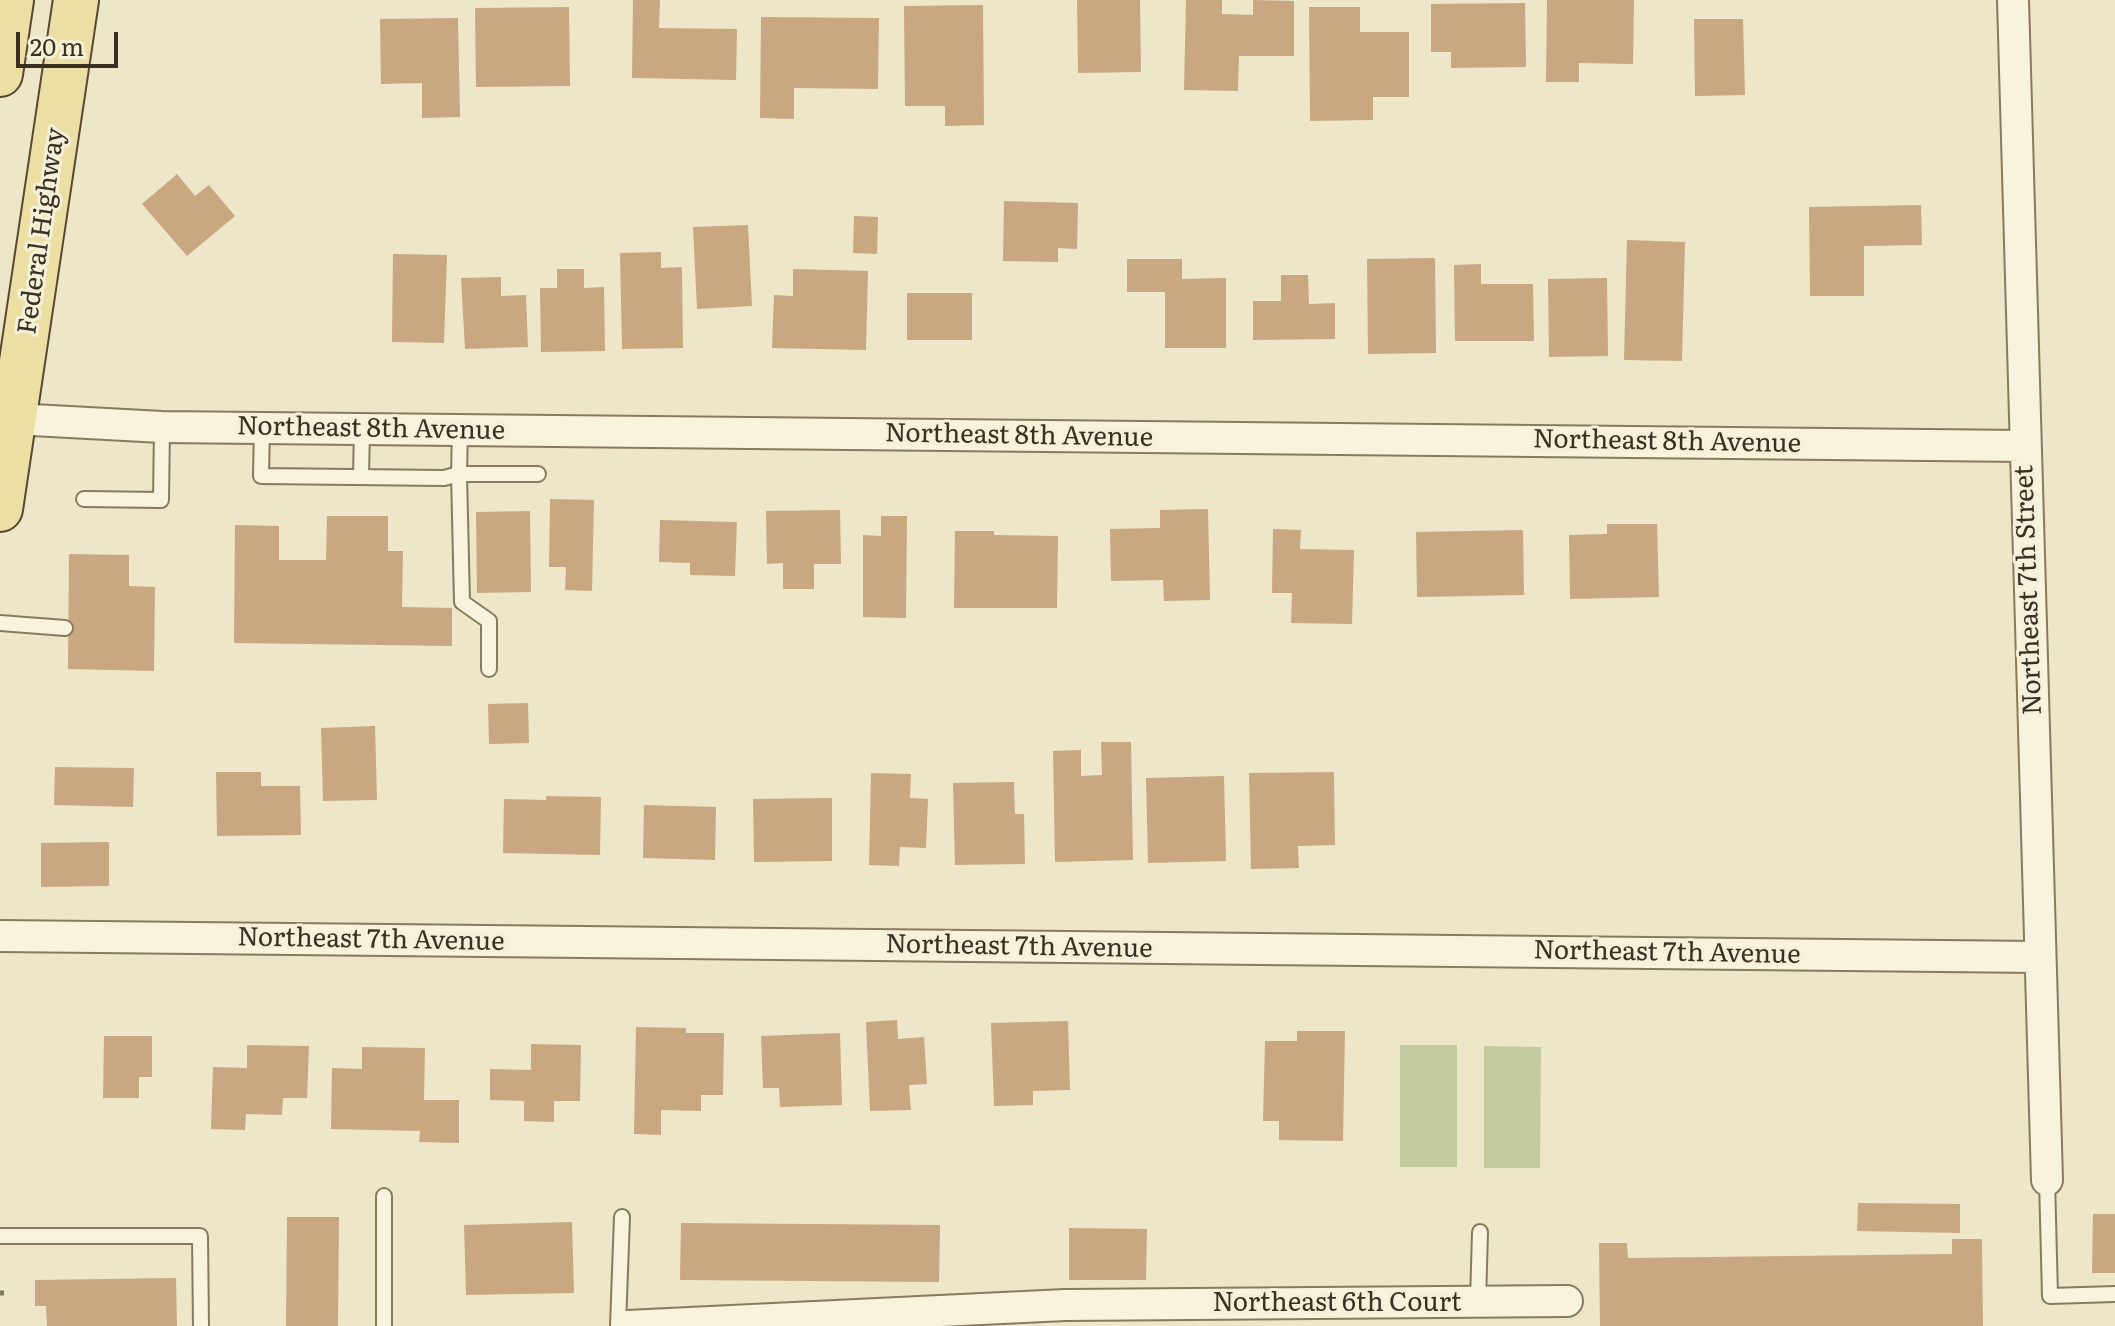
<!DOCTYPE html>
<style>
body{margin:0}
#map{position:relative;width:2115px;height:1326px;overflow:hidden;background:#ede6c9;font-family:Literata,serif}
canvas{display:block}
.scale{position:absolute;left:16px;top:32px;width:102px;height:36px;box-sizing:border-box;border:4px solid #3a3021;border-top:0;padding-left:10px;font-size:24px;line-height:28px;white-space:nowrap;color:#3a3021;-webkit-text-stroke:6px #f5f0d9;paint-order:stroke}
</style>
<div id="map">
<canvas width="2115" height="1326"></canvas>
<div class="scale">20 m</div>
</div>
<script>
const g = document.querySelector('canvas').getContext('2d');
g.lineJoin = 'round';
function paint(path, color) { g.fillStyle = color; g.fill(path, 'evenodd'); }
const shape = rows => new Path2D(rows.map(r => 'M' + r).join(''));
function strokePath(path, color, width, dash) { g.strokeStyle = color; g.lineWidth = width; g.lineCap = dash ? 'butt' : 'round'; g.setLineDash(dash || []); g.stroke(path); }
function label(font, color, halo, rows, align = 'center') {
  g.font = font + ' Literata,serif'; g.lineWidth = 6; g.setLineDash([]); g.textBaseline = 'middle'; g.strokeStyle = halo; g.fillStyle = color; for (const [text, x, y, turn = 0] of rows) {
    g.save(); g.translate(x, y); g.rotate((+turn || 0) * Math.PI / 180); g.textAlign = isNaN(turn) ? turn : align; if (halo) g.strokeText(text, 0, 0); g.fillText(text, 0, 0); g.restore();
  }
}
const green = shape([
 [1400,1045,1457,1045,1457,1167,1400,1167],
 [1484,1046,1541,1047,1540,1168,1484,1168]
]);
const building = shape([
 [633,0,660,0,659,28,737,29,736,80,632,78],
 [1077,0,1140,0,1141,72,1078,73],
 [1186,0,1222,0,1222,14,1253,15,1253,0,1294,1,1294,56,1239,56,1238,91,1184,90],
 [1547,0,1634,0,1633,64,1579,63,1579,82,1546,82],
 [1525,3,1526,67,1451,68,1451,52,1431,52,1431,4],
 [983,5,984,125,945,126,945,106,905,106,904,6],
 [569,7,570,86,476,87,475,8],
 [1309,7,1360,7,1360,32,1409,32,1409,97,1373,97,1373,120,1310,121],
 [761,17,879,18,878,89,794,88,794,119,760,118],
 [458,18,460,117,422,118,422,83,381,84,380,19],
 [1694,19,1743,19,1745,95,1695,96],
 [177,174,195,196,209,185,235,216,187,256,142,204],
 [1004,201,1078,203,1077,249,1058,248,1058,262,1003,261],
 [1921,205,1922,245,1864,246,1864,296,1810,296,1809,207],
 [854,216,878,217,877,254,853,253],
 [748,225,752,306,697,309,693,227],
 [1627,240,1685,242,1682,361,1624,360],
 [661,252,661,268,682,267,683,348,622,349,620,253],
 [393,254,447,255,444,343,392,342],
 [1435,258,1436,353,1368,354,1367,259],
 [1127,259,1182,259,1182,279,1226,278,1226,348,1165,348,1165,292,1127,292],
 [1481,264,1481,284,1533,284,1534,341,1455,341,1454,265],
 [557,269,584,269,584,288,604,287,605,351,541,352,540,288,557,288],
 [793,269,868,271,866,350,772,348,774,295,793,296],
 [1281,275,1308,275,1309,304,1335,303,1335,339,1253,340,1253,301,1281,301],
 [501,277,501,296,526,295,528,347,465,349,461,278],
 [1607,278,1608,356,1549,357,1548,279],
 [907,293,972,293,972,340,907,340],
 [550,499,594,500,592,591,565,590,566,567,549,567],
 [1208,509,1210,600,1164,601,1163,580,1111,581,1110,529,1160,528,1160,510],
 [840,510,841,564,814,564,814,589,783,589,783,563,767,564,766,511],
 [530,511,531,592,477,593,476,512],
 [327,516,388,516,388,551,403,551,402,607,452,608,452,646,234,643,235,525,279,526,279,560,326,560],
 [881,516,907,516,906,618,863,617,863,535,881,536],
 [660,520,737,522,735,576,690,575,690,563,659,562],
 [1607,524,1657,524,1659,597,1570,599,1569,535,1607,534],
 [1273,529,1301,530,1300,549,1354,550,1352,624,1291,623,1292,593,1272,593],
 [1523,530,1524,595,1417,597,1416,532],
 [955,531,994,531,994,535,1058,536,1057,608,954,608],
 [69,554,129,555,129,586,155,587,154,671,68,669],
 [528,703,529,743,489,744,488,704],
 [375,726,377,800,323,801,321,728],
 [1101,742,1131,742,1133,860,1055,862,1053,751,1081,750,1081,776,1102,775],
 [55,767,134,768,133,807,54,805],
 [216,772,261,772,261,786,300,786,301,835,217,836],
 [1334,772,1335,845,1298,846,1299,868,1251,869,1249,773],
 [871,773,911,774,910,798,928,799,926,848,900,847,899,866,869,865],
 [1224,776,1226,861,1148,863,1146,778],
 [1014,782,1015,814,1024,814,1025,864,955,865,953,783],
 [546,796,601,797,600,855,503,853,504,799,546,800],
 [832,798,832,861,754,862,753,799],
 [644,805,716,807,715,860,643,858],
 [109,842,109,886,41,887,41,843],
 [897,1020,898,1039,924,1037,927,1084,909,1085,911,1110,870,1111,866,1022],
 [1068,1021,1070,1090,1033,1091,1033,1105,994,1106,991,1023],
 [636,1027,686,1028,686,1033,724,1033,723,1095,701,1095,701,1111,661,1110,661,1135,634,1134],
 [1297,1031,1345,1031,1343,1141,1279,1140,1279,1121,1263,1121,1265,1041,1297,1041],
 [840,1033,842,1105,780,1107,779,1088,763,1088,761,1036],
 [104,1036,152,1036,152,1077,139,1077,139,1098,103,1098],
 [531,1044,581,1045,580,1101,554,1101,554,1122,524,1121,524,1101,490,1100,490,1069,531,1070],
 [247,1045,309,1046,307,1098,283,1098,282,1115,246,1114,245,1130,211,1129,213,1067,247,1068],
 [362,1047,425,1048,424,1100,459,1100,459,1143,419,1142,420,1131,331,1129,332,1068,362,1069],
 [1858,1203,1960,1204,1960,1233,1857,1231],
 [2093,1214,2115,1214,2115,1273,2092,1273],
 [287,1217,339,1217,338,1326,286,1326],
 [572,1222,574,1293,466,1295,464,1225],
 [681,1223,940,1225,939,1282,680,1280],
 [1069,1228,1147,1229,1146,1280,1069,1280],
 [1952,1239,1982,1239,1983,1326,1600,1326,1599,1243,1627,1243,1628,1258,1952,1254],
 [176,1278,177,1326,47,1326,46,1306,35,1306,35,1280]
]);
const path = shape([
 [0,1293,4,1293]
]);
const lane = shape([
 [262,427,261,476,444,478,459,474,462,602,489,621,489,669],
 [460,430,459,474,538,474],
 [361,477,362,428],
 [84,499,161,500,162,427],
 [0,623,65,628],
 [2047,1180,2050,1296,2115,1294],
 [384,1196,384,1326],
 [0,1236,200,1236,201,1326],
 [1478,1302,1480,1232],
 [618,1326,622,1217]
]);
const street = shape([
 [2013,0,2047,1180],
 [14,419,162,427,2025,446],
 [0,936,2038,957],
 [627,1326,1065,1305,1567,1301]
]);
const primary = shape([
 [0,74,11,0],
 [0,509,76,0]
]);
const streetNames = [
 ["Federal Highway",42,231,-82],
 ["Northeast 8th Avenue",371,429,1],
 ["Northeast 8th Avenue",1019,436,1],
 ["Northeast 8th Avenue",1667,442,1],
 ["Northeast 7th Street",2029,590,-92],
 ["Northeast 7th Avenue",371,940,1],
 ["Northeast 7th Avenue",1019,947,1],
 ["Northeast 7th Avenue",1667,953,1],
 ["Northeast 6th Court",1337,1303]
];
paint(green, '#c1cb9d');
paint(building, '#c9a781');
strokePath(lane, '#897a5e', 18);
strokePath(street, '#897a5e', 34);
strokePath(primary, '#574732', 48);
strokePath(path, '#897a5e', 5, [6, 4]);
strokePath(lane, '#f8f3dc', 14);
strokePath(street, '#f8f3dc', 30);
strokePath(primary, '#eddfa4', 44);
label('26px', '#3a3021', '#f5f0d9', streetNames);
</script>
